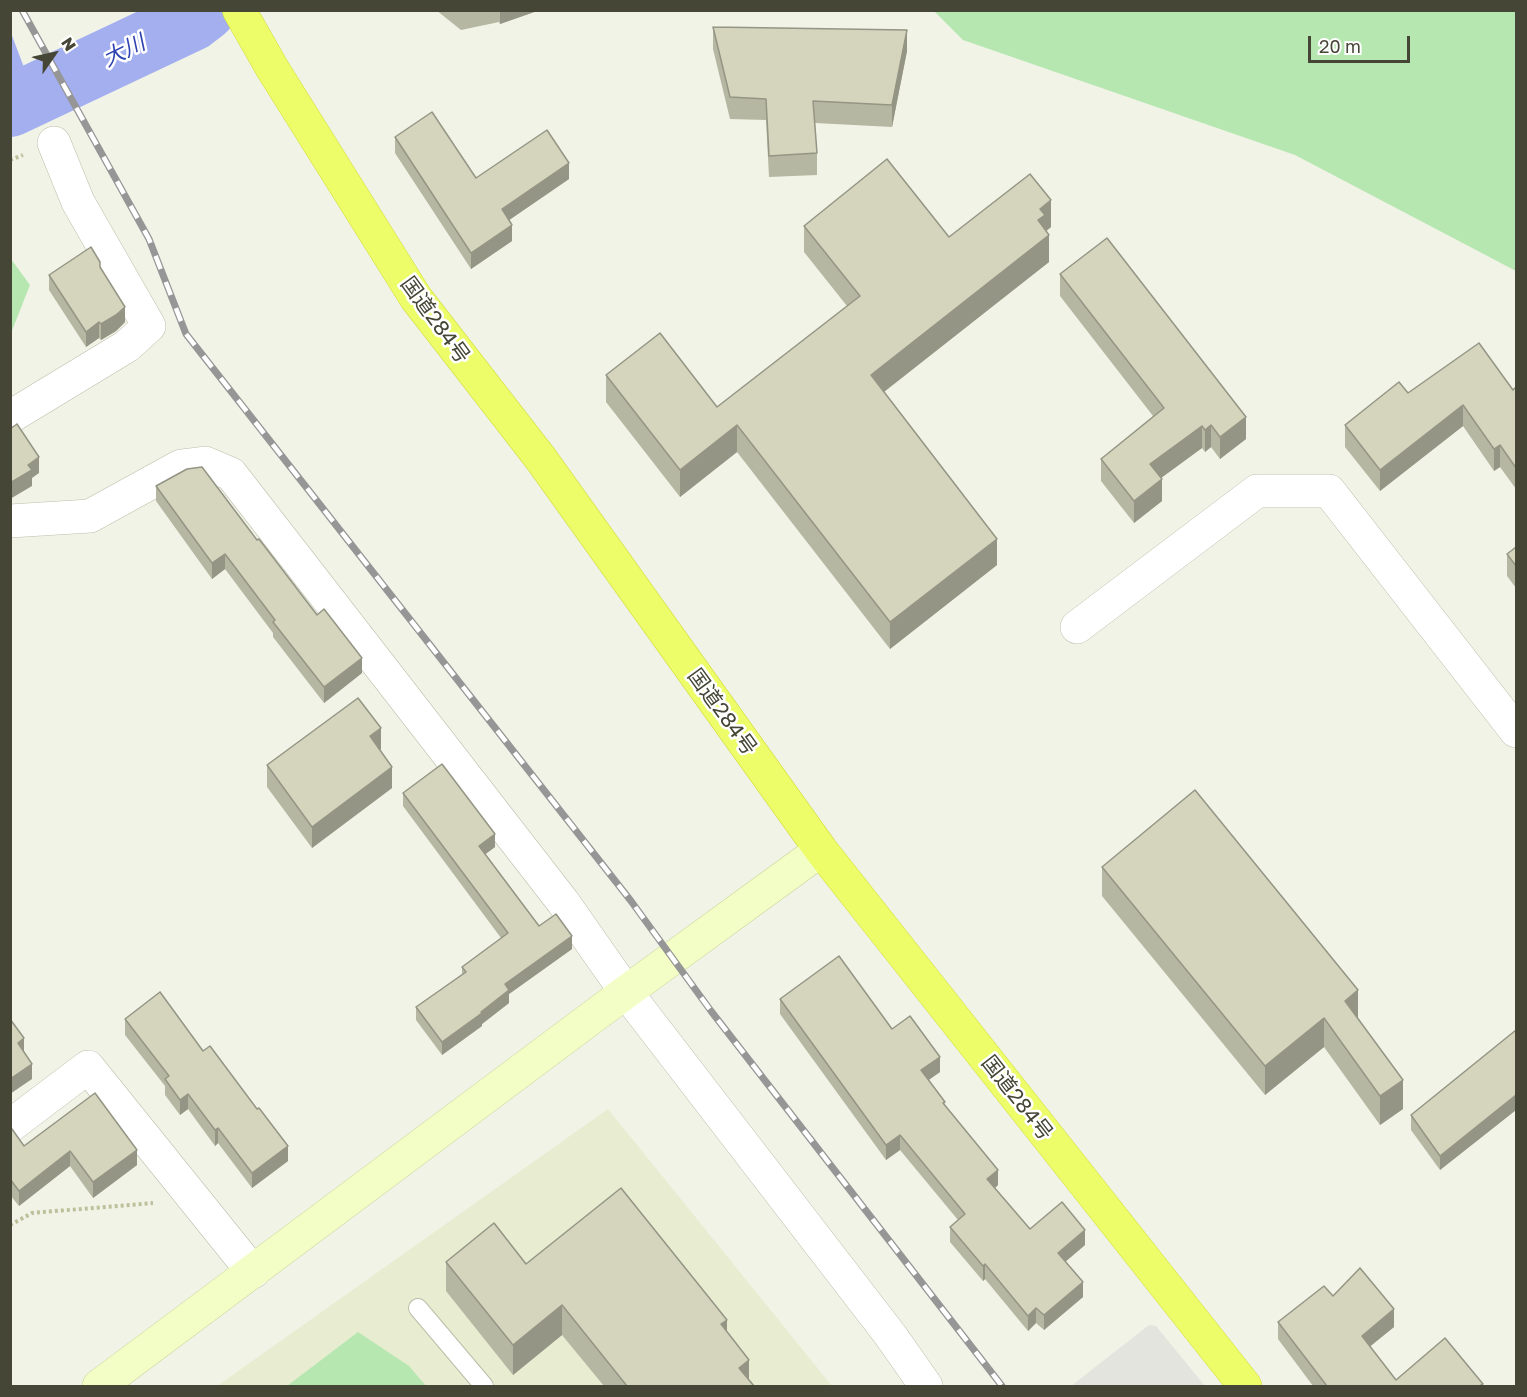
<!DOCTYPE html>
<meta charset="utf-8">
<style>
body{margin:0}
#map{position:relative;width:1527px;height:1397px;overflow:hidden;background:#f1f3e7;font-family:"Golos Text",sans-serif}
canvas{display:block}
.frame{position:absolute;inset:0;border:12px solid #454636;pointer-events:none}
.north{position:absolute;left:24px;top:24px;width:60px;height:60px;-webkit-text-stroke:4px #fff;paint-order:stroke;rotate:56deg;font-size:16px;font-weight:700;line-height:24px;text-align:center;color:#454636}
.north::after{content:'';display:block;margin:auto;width:21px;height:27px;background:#454636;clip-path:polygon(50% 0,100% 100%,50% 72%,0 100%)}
.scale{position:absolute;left:1308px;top:36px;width:102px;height:27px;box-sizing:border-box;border:3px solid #454636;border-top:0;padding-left:8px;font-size:18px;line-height:21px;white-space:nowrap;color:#454636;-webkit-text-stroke:4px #fff;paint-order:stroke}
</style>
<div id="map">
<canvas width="1527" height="1397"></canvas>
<div class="frame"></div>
<div class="north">N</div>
<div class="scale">20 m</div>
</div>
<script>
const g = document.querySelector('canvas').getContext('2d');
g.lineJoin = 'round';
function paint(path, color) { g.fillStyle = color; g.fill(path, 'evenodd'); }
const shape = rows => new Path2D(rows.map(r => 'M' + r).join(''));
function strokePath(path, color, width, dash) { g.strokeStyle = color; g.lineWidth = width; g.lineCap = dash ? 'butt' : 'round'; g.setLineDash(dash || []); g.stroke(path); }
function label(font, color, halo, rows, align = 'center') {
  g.font = font + ' "Golos Text","Noto Sans JP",sans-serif'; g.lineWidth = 5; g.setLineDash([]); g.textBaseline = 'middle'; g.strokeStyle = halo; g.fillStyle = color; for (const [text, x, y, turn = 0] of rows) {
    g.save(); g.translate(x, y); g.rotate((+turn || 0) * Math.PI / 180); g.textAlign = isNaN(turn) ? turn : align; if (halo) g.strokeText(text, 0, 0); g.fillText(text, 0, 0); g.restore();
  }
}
const education = shape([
 [608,1109,832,1386,217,1386]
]);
const green = shape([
 [934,11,1516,11,1516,271,1295,155,963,40],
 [11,259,30,285,11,333,10,333],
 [358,1332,409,1366,426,1386,287,1386]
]);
const parking = shape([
 [1149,1325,1156,1326,1205,1386,1071,1386]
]);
const water = shape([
 [11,33,45,123,25,120,11,128]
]);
const river = shape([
 [10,106,192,20,205,10]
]);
const path = shape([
 [10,160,23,155],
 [10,1225,32,1213,153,1203]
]);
const lane = shape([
 [418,1308,484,1386]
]);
const street = shape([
 [10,417,127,346,149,326,78,202,54,143],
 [10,521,90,516,181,466,205,463,231,474,563,902,626,992,891,1336,926,1386],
 [1077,627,1257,491,1329,491,1516,731],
 [10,1126,88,1067,253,1272]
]);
const secondary = shape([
 [99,1386,626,992,821,850]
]);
const highway = shape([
 [239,10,272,68,416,298,541,459,821,850,1245,1386]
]);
const rail = shape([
 [22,10,149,239,186,334,631,901,711,1011,1002,1386]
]);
const wall = shape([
 [436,10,540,10,500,24,499,22,461,30],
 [713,27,907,51,892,127,815,123,817,153,817,175,769,177,766,120,730,119,713,49],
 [395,137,476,178,569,179,509,220,512,241,471,269,395,153],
 [804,226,949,237,1051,227,1046,231,1049,262,884,392,997,565,890,649,737,452,680,497,606,402,606,375,717,407,847,306,804,252],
 [100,267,125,322,116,331,101,340,99,338,86,347,49,290,49,275],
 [1060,274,1246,439,1220,459,1211,447,1205,452,1202,448,1161,478,1162,501,1134,523,1101,481,1101,459,1153,416,1060,296],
 [1516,387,1516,489,1500,467,1494,471,1463,426,1380,491,1345,447,1345,425,1408,393,1513,390],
 [156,486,257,540,362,673,324,703,273,637,273,633,225,569,212,579,156,501],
 [1516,547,1516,588,1507,576,1507,554],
 [381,749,380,750,392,788,312,848,267,787,267,765],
 [403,793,495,847,485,854,539,926,572,949,509,994,509,1003,482,1024,482,1026,442,1055,416,1020,416,1007,462,974,462,967,501,938,403,806],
 [1102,867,1358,1018,1403,1109,1380,1125,1324,1047,1265,1095,1102,896],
 [780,999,892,1029,940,1072,929,1080,998,1185,995,1188,1030,1229,1085,1245,1065,1262,1083,1297,1044,1330,1036,1323,1028,1331,985,1279,983,1281,950,1242,950,1227,958,1220,900,1150,886,1160,780,1014],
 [125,1019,203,1051,288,1161,252,1188,218,1143,215,1146,188,1109,180,1115,165,1095,165,1086,125,1035],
 [1516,1030,1516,1110,1440,1170,1411,1130,1411,1115],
 [95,1093,137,1165,93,1198,70,1166,19,1206,10,1195,10,1129,24,1146],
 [446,1262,526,1264,727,1332,749,1380,754,1386,604,1386,562,1335,513,1375,446,1291],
 [1333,1296,1394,1327,1370,1346,1396,1380,1483,1386,1313,1386,1278,1339,1278,1322]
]);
const shadedWall = shape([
 [500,10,540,10,500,24],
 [907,30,907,51,892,127,892,105],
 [569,163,569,179,502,225,502,209],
 [1051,200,1051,227,1045,232,1049,235,1049,262,871,402,871,375,1038,220,1040,209],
 [512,225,512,241,471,269,471,253],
 [125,307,125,322,116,331,101,340,101,324],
 [99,322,99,338,86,347,86,332],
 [1463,405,1463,426,1380,491,1380,470],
 [1246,417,1246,439,1220,459,1220,437],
 [737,425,737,452,680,497,680,470],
 [1211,425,1211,447,1205,452,1205,430],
 [1202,426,1202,448,1150,486,1150,464],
 [1500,445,1500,467,1494,471,1494,449],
 [39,457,39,473,32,478,32,486,10,499,10,483,28,465],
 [1162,479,1162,501,1134,523,1134,501],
 [997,539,997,565,890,649,890,622],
 [225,554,225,569,212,579,212,563],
 [362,658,362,673,324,703,324,687],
 [381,728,381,749,370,757,370,736],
 [392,767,392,788,312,848,312,827],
 [495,834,495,847,479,859,479,846],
 [572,936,572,949,509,994,509,1003,482,1024,482,1026,442,1055,442,1042,481,1012,505,984],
 [1358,990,1358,1019,1345,1001],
 [1324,1018,1324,1047,1265,1095,1265,1066],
 [24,1038,24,1054,18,1043],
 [940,1057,940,1072,921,1085,921,1070],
 [32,1064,32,1079,10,1094,10,1079],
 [1403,1080,1403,1109,1380,1125,1380,1096],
 [188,1094,188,1109,180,1115,180,1100],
 [1516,1095,1516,1110,1440,1170,1440,1156],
 [218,1128,218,1143,215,1146,215,1130],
 [900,1135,900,1150,886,1160,886,1145],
 [288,1146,288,1161,252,1188,252,1173],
 [137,1150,137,1165,93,1198,93,1182],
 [70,1151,70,1166,19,1206,19,1191],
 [998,1170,998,1185,987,1195,987,1179],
 [1085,1230,1085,1245,1058,1268,1058,1253],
 [985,1264,985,1279,983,1281,983,1266],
 [1083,1282,1083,1297,1044,1330,1044,1315],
 [562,1305,562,1335,513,1375,513,1345],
 [1036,1308,1036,1323,1028,1331,1028,1316],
 [1394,1309,1394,1327,1362,1353,1362,1336],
 [727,1320,727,1350,721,1324],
 [749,1360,749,1386,739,1368]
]);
const building = shape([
 [713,27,907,30,892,105,813,101,817,153,769,156,766,99,730,97,713,27],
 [432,112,476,178,547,130,569,163,502,209,512,225,471,253,395,137,432,112],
 [887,159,949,237,1030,174,1051,200,1040,209,1045,215,1038,220,1049,235,871,375,997,539,890,622,737,425,680,470,606,375,660,333,717,407,860,296,804,226,887,159],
 [1107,238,1246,417,1220,437,1211,425,1205,430,1202,426,1150,464,1162,479,1134,501,1101,459,1164,408,1060,274,1107,238],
 [91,247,100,262,100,267,125,307,116,315,101,324,99,322,86,332,49,275,91,247],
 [1479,343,1513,390,1516,387,1516,468,1500,445,1494,449,1463,405,1380,470,1345,425,1399,382,1408,393,1479,343],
 [17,424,39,457,28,465,32,470,10,483,10,429,17,424],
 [202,467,257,540,259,539,317,615,324,609,362,658,324,687,273,622,275,620,225,554,212,563,156,486,187,469,202,467],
 [1516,547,1516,566,1507,554,1516,547],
 [358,698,381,728,370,736,392,767,312,827,267,765,358,698],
 [442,764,495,834,479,846,539,926,556,914,572,936,505,984,509,990,481,1012,482,1013,442,1042,416,1007,466,972,462,967,508,933,403,793,442,764],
 [1195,790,1358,990,1345,1001,1403,1080,1380,1096,1324,1018,1265,1066,1102,867,1195,790],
 [839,956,892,1029,910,1016,940,1057,921,1070,945,1102,943,1103,998,1170,987,1179,1030,1229,1062,1202,1085,1230,1058,1253,1083,1282,1044,1315,1036,1308,1028,1316,985,1264,983,1266,950,1227,965,1214,900,1135,886,1145,780,999,839,956],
 [160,992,203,1051,210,1046,257,1109,259,1108,288,1146,252,1173,218,1128,215,1130,188,1094,180,1100,165,1079,169,1076,125,1019,160,992],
 [10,1019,24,1038,18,1043,32,1064,10,1079,10,1019],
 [1516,1030,1516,1095,1440,1156,1411,1115,1516,1030],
 [95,1093,137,1150,93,1182,70,1151,19,1191,10,1179,10,1129,12,1129,24,1146,95,1093],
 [621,1188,727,1320,721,1324,749,1360,739,1368,754,1386,627,1386,562,1305,513,1345,446,1262,494,1223,526,1264,621,1188],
 [1360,1268,1394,1309,1362,1336,1396,1380,1445,1338,1483,1384,1481,1385,1482,1386,1327,1386,1278,1322,1324,1286,1333,1296,1360,1268]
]);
const streetNames = [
 ["国道284号",435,320,54],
 ["国道284号",722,712,54],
 ["国道284号",1017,1098,52]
];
const waterNames = [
 ["大川",124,51,-26]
];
paint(education, '#e8ecd1');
paint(green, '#b6e7b0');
paint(parking, '#e4e4df');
paint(water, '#a3afef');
strokePath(river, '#a3afef', 62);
strokePath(lane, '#bcbea9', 20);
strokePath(street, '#bcbea9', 34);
strokePath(secondary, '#c6d094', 34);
strokePath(highway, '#d1dc38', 34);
strokePath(path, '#bdc09b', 4, [3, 3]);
strokePath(lane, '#fff', 18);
strokePath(street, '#fff', 33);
strokePath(secondary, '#f3fec6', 33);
strokePath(highway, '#edfc69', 33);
strokePath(rail, '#969696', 7);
strokePath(rail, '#fff', 4.5, [14]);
paint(wall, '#b6b7a2');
paint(shadedWall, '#949584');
paint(building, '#d4d5bc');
strokePath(building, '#949584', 1.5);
label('21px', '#454636', '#fff', streetNames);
label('italic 22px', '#3043b1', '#fff', waterNames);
</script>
